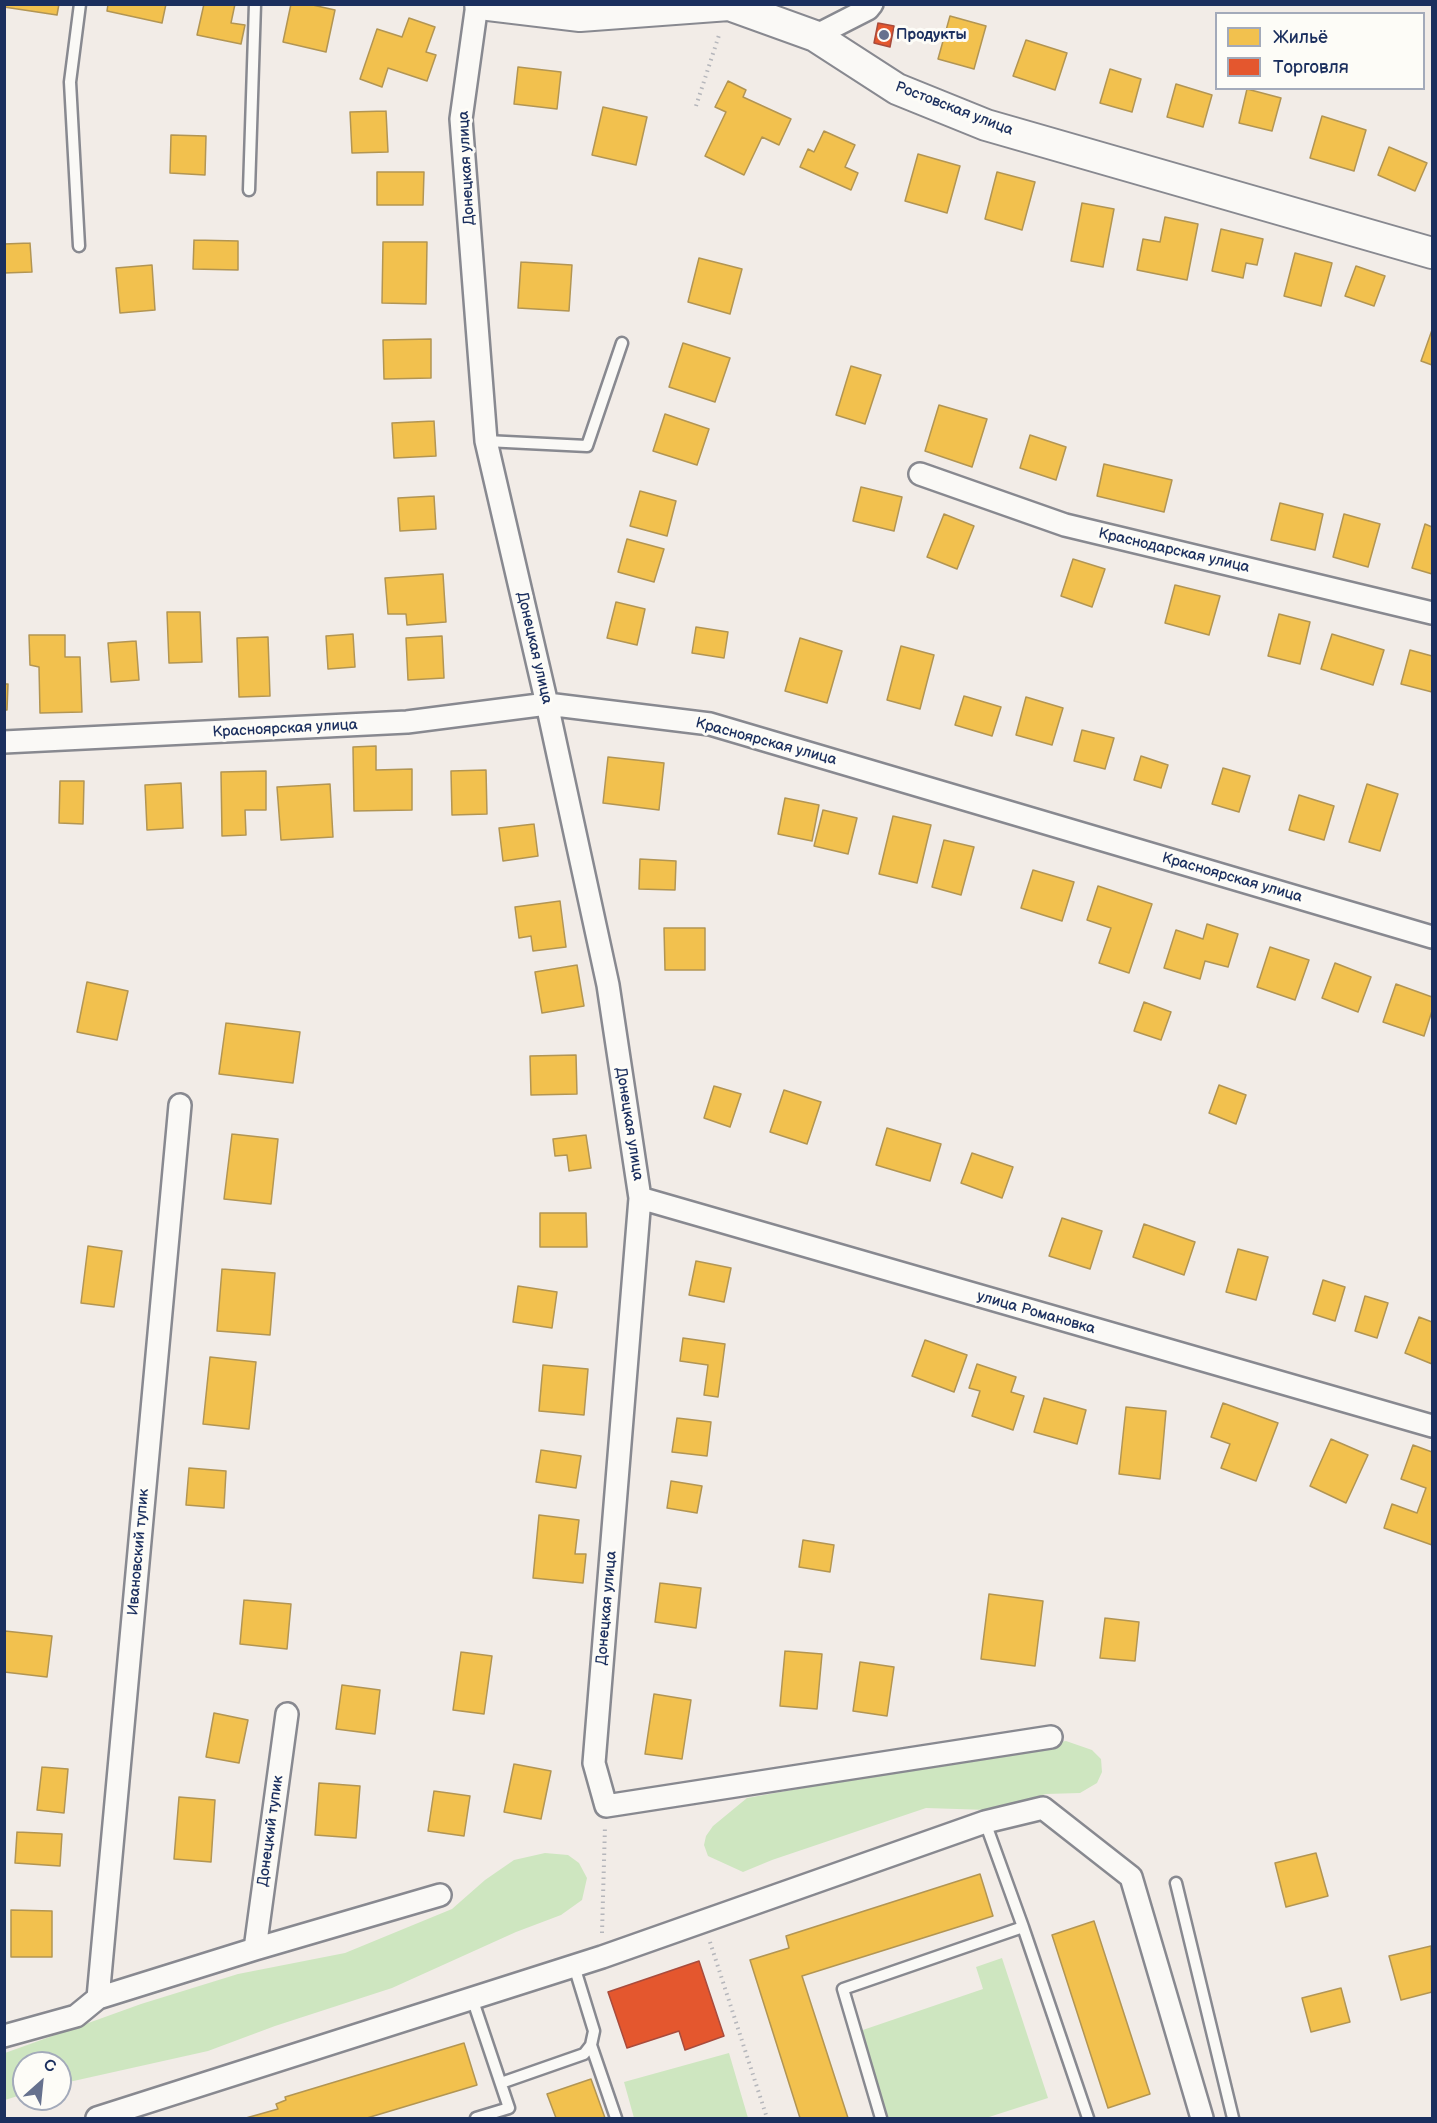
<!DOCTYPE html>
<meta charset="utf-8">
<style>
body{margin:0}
#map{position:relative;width:1437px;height:2123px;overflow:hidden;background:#f2ece7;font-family:"Balsamiq Sans",sans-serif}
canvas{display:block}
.frame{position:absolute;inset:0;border:6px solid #1b2f5e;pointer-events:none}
.legend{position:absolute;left:1215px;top:12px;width:210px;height:78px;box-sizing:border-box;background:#fdfcf7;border:2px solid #a3aaba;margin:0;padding:8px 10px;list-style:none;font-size:18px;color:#1b2f5e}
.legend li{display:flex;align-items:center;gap:12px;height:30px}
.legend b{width:30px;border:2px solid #a3aaba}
.north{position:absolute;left:12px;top:2051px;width:60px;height:60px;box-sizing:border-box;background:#fdfcf7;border:2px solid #a3aaba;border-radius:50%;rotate:27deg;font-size:16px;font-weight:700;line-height:24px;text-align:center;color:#1b2f5e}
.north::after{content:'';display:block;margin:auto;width:21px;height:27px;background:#66718e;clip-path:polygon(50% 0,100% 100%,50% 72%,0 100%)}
</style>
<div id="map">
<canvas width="1437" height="2123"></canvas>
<div class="frame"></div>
<ul class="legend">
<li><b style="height:16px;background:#f2c14e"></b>Жильё</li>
<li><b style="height:16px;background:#e4572e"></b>Торговля</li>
</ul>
<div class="north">С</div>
</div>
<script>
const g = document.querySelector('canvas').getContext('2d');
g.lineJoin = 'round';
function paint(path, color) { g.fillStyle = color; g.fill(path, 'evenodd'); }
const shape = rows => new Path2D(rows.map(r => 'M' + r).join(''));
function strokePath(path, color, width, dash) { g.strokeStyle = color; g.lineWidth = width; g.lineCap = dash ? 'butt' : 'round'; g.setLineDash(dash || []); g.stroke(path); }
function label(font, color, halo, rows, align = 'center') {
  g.font = font + ' "Balsamiq Sans",sans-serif'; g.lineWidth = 6; g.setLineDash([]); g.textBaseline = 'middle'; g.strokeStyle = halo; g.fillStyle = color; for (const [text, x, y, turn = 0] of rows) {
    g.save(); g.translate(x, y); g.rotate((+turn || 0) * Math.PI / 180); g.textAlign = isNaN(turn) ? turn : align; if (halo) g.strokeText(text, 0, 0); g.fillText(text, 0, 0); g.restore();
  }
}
const green = shape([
 [1066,1741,1092,1750,1101,1759,1102,1772,1097,1783,1080,1793,1046,1794,988,1810,926,1808,772,1860,743,1872,708,1856,704,1845,706,1836,713,1826,747,1798],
 [545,1853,568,1855,579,1863,587,1878,582,1900,561,1915,516,1932,392,1988,275,2026,208,2051,60,2084,60,2063,24,2063,24,2094,5,2100,5,2053,141,2004,238,1974,345,1953,452,1909,485,1880,514,1860],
 [1002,1958,1048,2098,986,2118,886,2118,857,2032,983,1989,976,1967],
 [729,2053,748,2118,634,2118,624,2082]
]);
const homes = shape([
 [4,4,59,4,57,15,4,7,4,4],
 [108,4,166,4,162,23,107,11,108,4],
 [204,4,235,4,231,23,245,25,241,44,197,35,204,4],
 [291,4,308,4,335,10,326,52,283,42,291,4],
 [950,16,986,26,974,69,938,59,950,16],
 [409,18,435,27,426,52,436,55,427,81,388,68,382,87,360,79,377,29,402,37,409,18],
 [1026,40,1067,53,1055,90,1013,76,1026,40],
 [518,67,561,72,557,109,514,104,518,67],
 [1110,69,1141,79,1132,112,1100,103,1110,69],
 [728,81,746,90,743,97,791,119,779,145,762,137,744,175,705,156,726,112,715,107,728,81],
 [1176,84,1212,95,1203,127,1167,117,1176,84],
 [1247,89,1281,98,1272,131,1239,123,1247,89],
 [603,107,647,117,636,165,592,155,603,107],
 [386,111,388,152,352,153,350,112,386,111],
 [1322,116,1366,130,1354,171,1310,158,1322,116],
 [824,131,855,145,845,167,858,173,851,190,800,167,808,149,814,152,824,131],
 [171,135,206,136,205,175,170,173,171,135],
 [1389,147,1427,163,1415,191,1378,175,1389,147],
 [918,154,960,166,947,213,905,201,918,154],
 [377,172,424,172,423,205,377,205,377,172],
 [997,172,1035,182,1022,230,985,219,997,172],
 [1082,203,1114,209,1103,267,1071,261,1082,203],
 [1165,217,1198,224,1187,280,1137,270,1143,239,1160,242,1165,217],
 [1221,229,1263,239,1257,265,1246,263,1243,278,1212,271,1221,229],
 [194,240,238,241,238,270,193,269,194,240],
 [383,242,427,242,426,304,382,303,383,242],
 [30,243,32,272,4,273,4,244,30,243],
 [1295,253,1332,263,1321,306,1284,296,1295,253],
 [699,258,742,269,730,314,688,302,699,258],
 [521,262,572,265,569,311,518,308,521,262],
 [152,265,155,310,120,313,116,268,152,265],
 [1356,266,1385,276,1374,306,1345,296,1356,266],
 [1432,330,1432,365,1421,361,1432,330],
 [431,339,431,378,384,379,383,340,431,339],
 [683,343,730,358,715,402,669,387,683,343],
 [851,366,881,375,865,424,836,415,851,366],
 [939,405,987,419,972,467,925,451,939,405],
 [665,414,709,429,697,465,653,451,665,414],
 [434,421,436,456,394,458,392,423,434,421],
 [1030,435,1066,447,1056,480,1020,468,1030,435],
 [1104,464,1172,480,1164,512,1097,496,1104,464],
 [861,487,902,497,894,531,853,521,861,487],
 [640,491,676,501,667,536,630,526,640,491],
 [434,496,436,529,400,531,398,498,434,496],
 [1280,503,1323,514,1315,550,1271,540,1280,503],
 [944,514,974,526,957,569,927,557,944,514],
 [1344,514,1380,524,1368,567,1333,557,1344,514],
 [1425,524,1432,527,1432,574,1412,568,1425,524],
 [627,539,664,549,654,582,618,572,627,539],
 [1073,559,1105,569,1092,607,1061,596,1073,559],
 [443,574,446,622,407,625,406,614,388,614,385,578,443,574],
 [1175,585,1220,596,1209,635,1165,623,1175,585],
 [616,602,645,609,637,645,607,638,616,602],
 [167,612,200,612,202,662,169,663,167,612],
 [1279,614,1310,622,1300,664,1268,656,1279,614],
 [696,627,728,632,724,658,692,653,696,627],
 [353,634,355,667,328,669,326,636,353,634],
 [1332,634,1384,650,1373,685,1321,669,1332,634],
 [29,635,65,635,65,657,80,657,82,712,40,713,39,667,30,665,29,635],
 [442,636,444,678,408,680,406,638,442,636],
 [268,637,270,696,239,697,237,638,268,637],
 [800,638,842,651,827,703,785,691,800,638],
 [136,641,139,680,111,682,108,643,136,641],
 [901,646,934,655,920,709,887,700,901,646],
 [1410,650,1432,656,1432,692,1401,684,1410,650],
 [4,684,8,684,7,710,4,710,4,684],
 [964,696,1001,707,992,736,955,725,964,696],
 [1026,697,1063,708,1052,745,1016,735,1026,697],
 [1082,730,1114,738,1105,769,1074,761,1082,730],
 [376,746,376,770,412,769,412,810,354,811,353,747,376,746],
 [1141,756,1168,765,1161,788,1134,780,1141,756],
 [608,757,664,763,659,810,603,803,608,757],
 [1223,768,1250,776,1239,812,1212,804,1223,768],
 [486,770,487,814,452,815,451,771,486,770],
 [266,771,266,810,245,810,246,835,222,836,221,772,266,771],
 [60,781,84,781,83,824,59,823,60,781],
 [181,783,183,828,147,830,145,785,181,783],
 [330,784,333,837,281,840,277,787,330,784],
 [1367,784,1398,794,1380,851,1349,842,1367,784],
 [1299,795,1334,806,1324,840,1289,830,1299,795],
 [785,798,819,805,812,841,778,834,785,798],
 [823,810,857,818,848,854,814,846,823,810],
 [893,816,931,825,917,883,879,874,893,816],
 [534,824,538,856,503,861,499,828,534,824],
 [944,840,974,847,961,895,932,887,944,840],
 [640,859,676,861,675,890,639,889,640,859],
 [1033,870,1074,882,1062,921,1021,908,1033,870],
 [1098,886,1152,904,1129,973,1099,963,1111,928,1087,920,1098,886],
 [560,901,566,947,533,951,531,936,519,938,515,907,560,901],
 [1207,924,1238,934,1228,967,1205,961,1200,979,1164,968,1176,930,1203,939,1207,924],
 [664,928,705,928,705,970,665,970,664,928],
 [1270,947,1309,960,1295,1000,1257,987,1270,947],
 [1335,963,1371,977,1358,1012,1322,998,1335,963],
 [577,965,584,1006,542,1013,535,972,577,965],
 [87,982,128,991,117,1040,77,1032,87,982],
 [1396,984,1432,997,1432,1011,1424,1036,1383,1022,1396,984],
 [1144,1002,1171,1012,1161,1040,1134,1031,1144,1002],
 [226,1023,300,1032,293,1083,219,1074,226,1023],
 [576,1055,577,1094,531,1095,530,1056,576,1055],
 [1219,1085,1246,1095,1236,1124,1209,1113,1219,1085],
 [714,1086,741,1094,730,1127,704,1118,714,1086],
 [784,1090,821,1102,807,1144,770,1132,784,1090],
 [887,1128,941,1144,930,1181,876,1165,887,1128],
 [232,1134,278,1139,271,1204,224,1199,232,1134],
 [586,1135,591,1168,569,1171,567,1155,555,1156,553,1139,586,1135],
 [972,1153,1013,1167,1002,1198,961,1183,972,1153],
 [540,1213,586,1213,587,1247,540,1247,540,1213],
 [1062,1218,1102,1231,1090,1269,1049,1256,1062,1218],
 [1144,1224,1195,1242,1184,1275,1133,1257,1144,1224],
 [88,1246,122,1251,114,1307,81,1303,88,1246],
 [1238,1249,1268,1257,1256,1300,1226,1292,1238,1249],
 [696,1261,731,1268,724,1302,689,1295,696,1261],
 [222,1269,275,1273,270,1335,217,1331,222,1269],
 [1323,1280,1345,1287,1335,1321,1313,1314,1323,1280],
 [518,1286,557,1292,552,1328,513,1322,518,1286],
 [1365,1296,1388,1303,1377,1338,1355,1331,1365,1296],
 [1419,1317,1432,1322,1432,1364,1405,1353,1419,1317],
 [683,1338,725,1344,718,1397,704,1395,708,1365,680,1361,683,1338],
 [925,1340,967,1355,954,1392,912,1376,925,1340],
 [210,1357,256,1362,249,1429,203,1424,210,1357],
 [977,1364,1016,1377,1011,1392,1024,1396,1013,1430,972,1416,980,1391,969,1388,977,1364],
 [543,1365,588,1369,584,1415,539,1411,543,1365],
 [1044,1398,1086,1410,1077,1444,1034,1432,1044,1398],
 [1223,1403,1278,1423,1256,1481,1221,1468,1230,1444,1211,1437,1223,1403],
 [1126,1407,1166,1411,1160,1479,1119,1474,1126,1407],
 [677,1418,711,1422,707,1456,672,1452,677,1418],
 [1331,1439,1368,1455,1346,1503,1310,1486,1331,1439],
 [1413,1445,1432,1452,1432,1545,1384,1528,1392,1504,1417,1513,1426,1488,1401,1479,1413,1445],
 [541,1450,581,1456,576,1488,536,1482,541,1450],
 [189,1468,226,1471,224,1508,186,1505,189,1468],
 [671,1481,702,1486,697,1513,667,1508,671,1481],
 [539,1515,579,1520,575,1554,586,1554,583,1583,533,1578,539,1515],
 [803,1540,834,1545,830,1572,799,1567,803,1540],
 [660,1583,701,1588,696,1628,655,1622,660,1583],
 [989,1594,1043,1601,1035,1666,981,1659,989,1594],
 [244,1600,291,1604,287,1649,240,1644,244,1600],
 [1105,1618,1139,1622,1135,1661,1100,1658,1105,1618],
 [5,1631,52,1636,47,1677,4,1672,5,1631],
 [785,1651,822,1654,817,1709,780,1706,785,1651],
 [461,1652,492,1656,484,1714,453,1710,461,1652],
 [860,1662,894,1667,887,1716,853,1711,860,1662],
 [342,1685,380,1690,375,1734,336,1729,342,1685],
 [654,1694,691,1700,682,1759,645,1754,654,1694],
 [214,1713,248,1720,239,1763,206,1757,214,1713],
 [514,1764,551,1771,541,1819,504,1812,514,1764],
 [42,1767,68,1769,64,1813,37,1810,42,1767],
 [319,1783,360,1786,356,1838,315,1835,319,1783],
 [434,1791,470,1796,464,1836,428,1831,434,1791],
 [179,1797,215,1800,211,1862,174,1859,179,1797],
 [17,1832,62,1834,60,1866,15,1863,17,1832],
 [1316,1853,1328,1896,1286,1907,1275,1863,1316,1853],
 [980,1874,993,1916,802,1976,848,2118,800,2118,750,1960,789,1948,786,1936,980,1874],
 [11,1910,52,1911,52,1957,11,1957,11,1910],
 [1094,1921,1150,2094,1108,2108,1052,1935,1094,1921],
 [1431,1946,1432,1992,1401,2000,1389,1956,1431,1946],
 [1341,1988,1350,2022,1311,2032,1302,1998,1341,1988],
 [464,2043,477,2085,367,2118,246,2118,278,2109,276,2104,286,2100,285,2097,464,2043],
 [591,2079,605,2118,556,2118,547,2094,591,2079]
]);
const shops = shape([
 [878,23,894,26,890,47,874,43,878,23],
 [699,1961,724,2036,685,2050,679,2031,627,2048,608,1992,699,1961]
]);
const path = shape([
 [696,106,720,32],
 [602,1933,605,1826],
 [710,1942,767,2118]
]);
const lane = shape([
 [249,190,255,4],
 [79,246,70,82,80,4],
 [486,441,587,446,622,343],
 [985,1822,1023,1927],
 [1176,1883,1233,2118],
 [472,1998,509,2108,476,2118],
 [591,2045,616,2118],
 [501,2083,584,2054,591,2045,594,2031,574,1966],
 [881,2118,843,1989,1023,1927,1088,2118]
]);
const street = shape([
 [477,4,461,119,486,441,547,704,608,985,640,1198,594,1763,606,1806,1051,1737],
 [815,36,868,9,872,4],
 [920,474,1065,525,1432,613],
 [4,742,407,722,547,704,710,724,1432,937],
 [640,1198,1432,1426],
 [255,1949,287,1714],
 [98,1998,180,1105],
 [4,2036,76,2016,98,1998,255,1949,440,1895],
 [97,2118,602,1957,985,1822,1043,1808,1131,1877,1202,2118]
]);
const secondary = shape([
 [480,4,580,16,729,5,815,36,897,89,986,125,1432,253]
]);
const markers = [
 [884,35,6,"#66718e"]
];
const poiNames = [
 ["Продукты",896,35]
];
const streetNames = [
 ["Ростовская улица",954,109,21],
 ["Донецкая улица",467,168,-93],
 ["Краснодарская улица",1174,551,13],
 ["Донецкая улица",534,648,77],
 ["Красноярская улица",285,729,-3],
 ["Красноярская улица",766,742,15],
 ["Красноярская улица",1232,878,16],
 ["Донецкая улица",629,1124,81],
 ["улица Романовка",1036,1313,16],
 ["Ивановский тупик",139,1552,-85],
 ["Донецкая улица",607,1608,-85],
 ["Донецкий тупик",271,1831,-82]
];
paint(green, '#cee6c0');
paint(homes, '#f2c14e');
strokePath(homes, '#b29553', 1.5);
paint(shops, '#e4572e');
strokePath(shops, '#a84b3c', 1.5);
strokePath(lane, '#888990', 15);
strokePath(street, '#888990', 26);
strokePath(secondary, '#888990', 34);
strokePath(path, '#b5b6bb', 4, [1.5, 4.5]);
strokePath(lane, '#faf9f6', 10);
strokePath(street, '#faf9f6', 21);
strokePath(secondary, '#faf9f6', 30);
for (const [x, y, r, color] of markers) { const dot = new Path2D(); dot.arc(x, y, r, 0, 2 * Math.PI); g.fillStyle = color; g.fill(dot); strokePath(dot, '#fdfcf7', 2); }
label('bold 15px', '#1b2f5e', '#fdfcf7', poiNames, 'left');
label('15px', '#1b2f5e', '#fdfcf7', streetNames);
</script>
